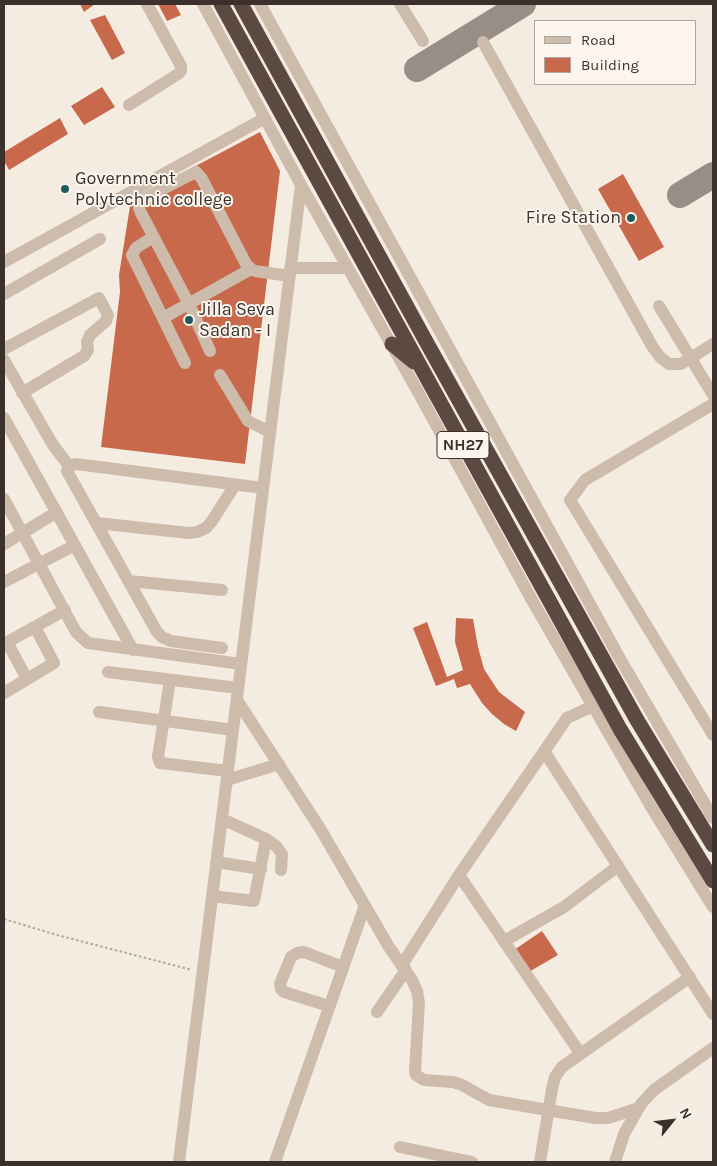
<!DOCTYPE html>
<style>
body{margin:0}
#map{position:relative;width:717px;height:1166px;overflow:hidden;background:#f4ebe1;font-family:Karla,sans-serif}
canvas{display:block}
.frame{position:absolute;inset:0;border:5px solid #3b302b;pointer-events:none}
.legend{position:absolute;left:534px;top:20px;width:162px;height:65px;box-sizing:border-box;background:#fbf5ee;border:1px solid #aea6a0;margin:0;padding:6px 9px;list-style:none;font-size:15px;color:#3b302b}
.legend li{display:flex;align-items:center;gap:10px;height:25px}
.legend b{width:25px;border:1px solid #aea6a0}
.north{position:absolute;left:647px;top:1096px;width:50px;height:50px;-webkit-text-stroke:4px #fbf5ee;paint-order:stroke;rotate:61deg;font-size:14px;font-weight:700;line-height:20px;text-align:center;color:#3b302b}
.north::after{content:'';display:block;margin:auto;width:18px;height:22px;background:#3b302b;clip-path:polygon(50% 0,100% 100%,50% 72%,0 100%)}
</style>
<div id="map">
<canvas width="717" height="1166"></canvas>
<div class="frame"></div>
<ul class="legend">
<li><b style="height:6px;background:#cdbbac"></b>Road</li>
<li><b style="height:14px;background:#c8694b"></b>Building</li>
</ul>
<div class="north">N</div>
</div>
<script>
const g = document.querySelector('canvas').getContext('2d');
g.lineJoin = 'round';
const shape = rows => new Path2D(rows.map(r => 'M' + r).join(''));
function strokePath(path, color, width, dash) { g.strokeStyle = color; g.lineWidth = width; g.lineCap = dash ? 'butt' : 'round'; g.setLineDash(dash || []); g.stroke(path); }
function paint(path, color) { g.fillStyle = color; g.fill(path, 'evenodd'); }
function label(font, color, halo, rows, align = 'center') {
  g.font = font + ' Karla,sans-serif'; g.lineWidth = 4; g.setLineDash([]); g.textBaseline = 'middle'; g.strokeStyle = halo; g.fillStyle = color; for (const [text, x, y, turn = 0] of rows) {
    g.save(); g.translate(x, y); g.rotate((+turn || 0) * Math.PI / 180); g.textAlign = isNaN(turn) ? turn : align; if (halo) g.strokeText(text, 0, 0); g.fillText(text, 0, 0); g.restore();
  }
}
const taxiway = shape([
 [417,69,523,4],
 [680,195,713,175]
]);
const building = shape([
 [80,4,95,4,84,12],
 [158,4,175,4,181,15,167,21],
 [105,15,125,53,112,60,90,20],
 [102,87,115,107,84,125,71,106],
 [60,118,68,134,9,170,4,161,4,152],
 [260,132,280,171,245,464,101,447,120,292,119,275,131,200],
 [623,174,664,247,639,261,598,189],
 [456,618,473,619,478,647,484,669,499,692,525,712,516,731,504,724,492,714,482,703,470,684,457,688,454,679,436,686,413,628,427,622,447,677,463,670,455,642],
 [542,931,558,955,527,973,514,950]
]);
const path = shape([
 [4,919,57,935,192,970]
]);
const minor = shape([
 [203,4,301,185,417,390,533,602,650,805,713,907],
 [260,4,619,657,713,818],
 [400,4,423,41],
 [483,42,652,346,660,357,669,364,681,364,713,344],
 [129,105,178,74,181,71,181,66,147,4],
 [153,237,136,248,132,255,185,363],
 [4,262,265,118],
 [290,268,348,268],
 [4,294,100,239],
 [659,306,713,395],
 [163,318,251,269],
 [4,349,99,298,108,315,106,321,90,335,87,342,88,350,84,356,22,393],
 [210,351,189,304,141,213,139,208,141,200,196,172,202,179,246,264,251,269,255,271,290,276],
 [4,360,53,445,69,466],
 [220,375,248,421,270,432],
 [713,404,585,480,570,500,713,735],
 [4,418,133,650],
 [4,499,76,632,88,643,241,664],
 [97,523,188,533,197,532,206,528,212,521,235,485],
 [4,544,57,512],
 [129,581,222,590],
 [4,582,75,545],
 [7,642,27,679],
 [4,644,65,610],
 [222,648,171,641,162,637,157,632,67,471,69,466,76,464,263,488],
 [108,672,238,688],
 [170,680,158,757,160,763,228,771],
 [4,693,54,663,35,627],
 [237,700,321,830,389,947,412,980,417,991,419,1003,415,1071,416,1075,424,1080,453,1082,462,1085,489,1100,595,1118,608,1118,639,1108],
 [99,712,233,730],
 [544,751,713,1014],
 [227,780,279,764],
 [222,819,266,839,276,846,282,854,281,870],
 [216,862,261,869],
 [459,875,580,1053],
 [212,896,254,901,266,839],
 [504,941,564,907,618,866],
 [402,965,459,875,567,718,593,706],
 [329,1006,284,992,281,989,280,984,291,957,297,953,304,952,343,967],
 [377,1012,406,970],
 [400,1147,472,1162],
 [179,1162,301,185],
 [275,1162,365,905],
 [540,1162,552,1089,555,1077,562,1067,690,977],
 [615,1162,624,1134,641,1104,654,1090,713,1048]
]);
const highway = shape([
 [221,4,620,729,713,881],
 [241,4,428,345,637,720,713,845],
 [392,344,414,362]
]);
const markers = [
 [65,189,5,"#1f5a5e"],
 [631,218,5,"#1f5a5e"],
 [189,320,5,"#1f5a5e"]
];
const shields = [
 [463,445,52]
];
const shieldNames = [
 ["NH27",463,445]
];
const poiNames = [
 ["Government",75,179],
 ["Polytechnic college",75,200],
 ["Fire Station",621,218,"right"],
 ["Jilla Seva",199,310],
 ["Sadan - I",199,331]
];
strokePath(taxiway, '#988e86', 26);
paint(building, '#c8694b');
strokePath(path, '#b9a596', 2, [2.5, 2.5]);
strokePath(minor, '#cdbbac', 12);
strokePath(highway, '#5c4a42', 15);
for (const [x, y, r, color] of markers) { const dot = new Path2D(); dot.arc(x, y, r, 0, 2 * Math.PI); g.fillStyle = color; g.fill(dot); strokePath(dot, '#fbf5ee', 2); }
for (const [x, y, w] of shields) { const box = new Path2D(); box.roundRect(x - w / 2, y - 13.5, w, 27, 4); g.fillStyle = '#fbf5ee'; g.fill(box); strokePath(box, '#3b302b', 1); }
label('bold 16px', '#3b302b', null, shieldNames);
label('18px', '#3b302b', '#fbf5ee', poiNames, 'left');
</script>
